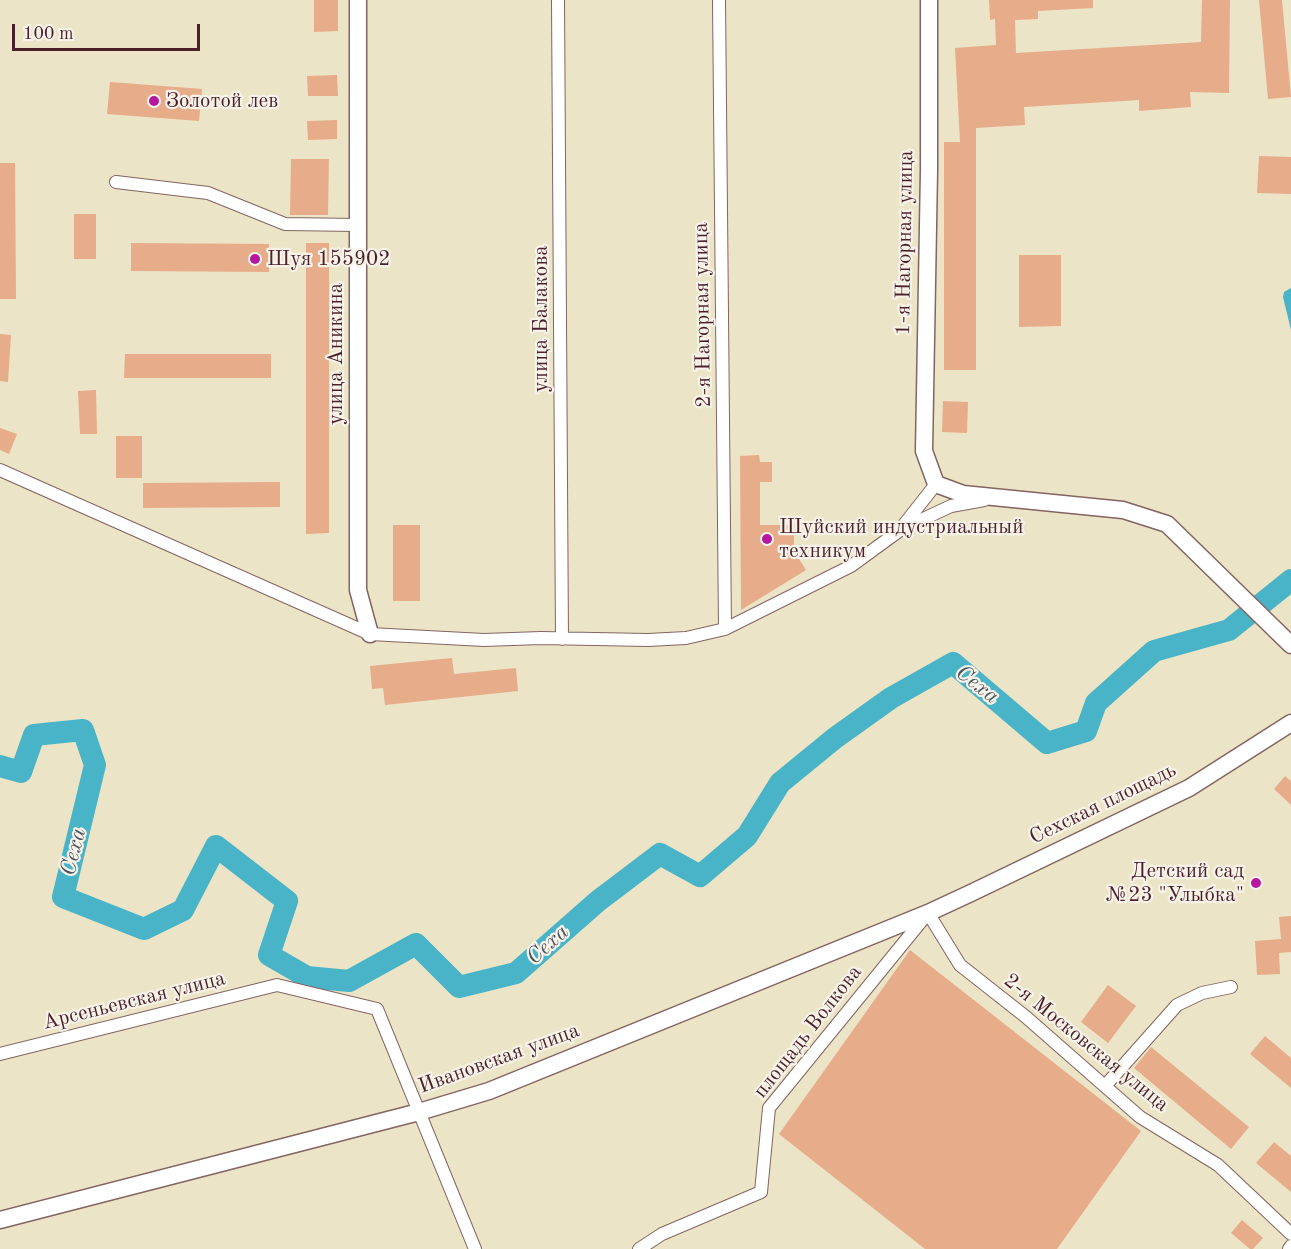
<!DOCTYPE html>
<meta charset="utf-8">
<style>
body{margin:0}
#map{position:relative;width:1291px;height:1249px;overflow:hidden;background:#ece4c6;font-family:"Old Standard TT",serif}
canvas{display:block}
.scale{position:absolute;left:12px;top:24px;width:188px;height:27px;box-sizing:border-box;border:3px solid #4a1f2b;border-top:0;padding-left:8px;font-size:18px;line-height:21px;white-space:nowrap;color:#4a1f2b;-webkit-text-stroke:4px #f7f3e8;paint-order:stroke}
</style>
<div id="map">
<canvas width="1291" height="1249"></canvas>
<div class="scale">100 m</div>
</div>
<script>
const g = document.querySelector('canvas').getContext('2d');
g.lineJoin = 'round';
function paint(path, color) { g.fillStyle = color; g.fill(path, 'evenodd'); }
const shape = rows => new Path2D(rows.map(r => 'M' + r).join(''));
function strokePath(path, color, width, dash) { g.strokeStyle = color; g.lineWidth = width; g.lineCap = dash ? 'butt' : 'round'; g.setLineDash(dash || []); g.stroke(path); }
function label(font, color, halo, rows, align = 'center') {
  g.font = font + ' "Old Standard TT",serif'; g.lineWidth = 4.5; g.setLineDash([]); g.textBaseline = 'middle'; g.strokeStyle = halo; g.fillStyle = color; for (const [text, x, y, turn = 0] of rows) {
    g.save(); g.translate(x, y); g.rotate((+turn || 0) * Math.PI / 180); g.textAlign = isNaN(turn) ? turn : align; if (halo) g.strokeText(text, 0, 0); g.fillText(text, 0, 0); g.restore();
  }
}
const water = shape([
 [1291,288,1291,330,1283,297,1284,292]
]);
const river = shape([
 [0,766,21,772,34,735,83,730,95,765,63,897,144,929,183,910,216,846,287,901,269,955,307,977,349,981,416,944,459,987,516,973,598,901,660,854,700,876,747,836,780,783,835,738,891,698,953,663,1047,743,1086,731,1096,703,1154,651,1229,630,1291,580]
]);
const building = shape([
 [314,0,338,0,338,31,314,32],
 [989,0,1093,0,1093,8,1038,11,1038,19,1015,20,1016,53,1201,42,1202,0,1230,0,1229,93,1190,92,1191,107,1139,111,1139,100,1024,107,1025,125,976,128,976,370,944,370,944,142,960,142,955,48,996,45,995,19,990,20],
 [1259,0,1282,0,1291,97,1268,99],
 [337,75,338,96,308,96,307,76],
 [110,82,202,89,199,121,107,114],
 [337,120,337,139,308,140,307,121],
 [1259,156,1291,157,1291,194,1257,193],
 [291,159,329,159,328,215,290,215],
 [0,163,15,163,16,299,0,299],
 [74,214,96,214,96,259,74,259],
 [131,243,269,244,269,272,131,271],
 [306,243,329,243,329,533,306,534],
 [1019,255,1061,255,1061,326,1019,327],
 [0,334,11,335,8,382,0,381],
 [125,354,271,354,271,378,124,378],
 [96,390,97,434,80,434,78,391],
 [943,401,968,402,967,433,942,432],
 [0,428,17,434,9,454,0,450],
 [116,436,142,436,142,478,116,478],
 [759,455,760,462,772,462,772,482,760,482,760,525,794,525,794,551,806,570,741,610,740,456],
 [280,482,280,507,143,508,143,483],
 [393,525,420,525,420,601,393,601],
 [452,658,454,674,516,668,518,691,385,705,383,688,372,689,370,666],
 [1285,776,1291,781,1291,805,1274,789],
 [1291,916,1291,952,1279,953,1280,974,1257,975,1255,941,1281,939,1279,917],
 [910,950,1141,1131,1057,1249,925,1249,779,1134],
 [1108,985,1136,1006,1108,1043,1081,1022],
 [1265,1036,1291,1058,1291,1088,1250,1054],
 [1151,1047,1249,1127,1231,1149,1134,1068],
 [1274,1142,1291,1156,1291,1192,1256,1163],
 [1242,1220,1263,1238,1253,1249,1250,1249,1231,1233]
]);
const street = shape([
 [558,0,562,639],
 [719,0,725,629],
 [116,182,208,193,285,224,358,225],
 [0,470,370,634,484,640,541,638,648,640,686,638,725,629,851,566,899,531,936,484],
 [902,529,951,506,984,500],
 [0,1054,277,985,377,1009,475,1249],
 [1105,1086,1177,1005,1202,993,1231,987],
 [639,1249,662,1234,761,1192,769,1108,928,913,960,965,1026,1017,1140,1117,1218,1165,1291,1234],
 [1289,1249,1291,1246]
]);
const secondary = shape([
 [358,0,358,590,370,634],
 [929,0,929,170,924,451,936,484,963,494,1123,510,1167,524,1291,645],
 [0,1220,419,1112,489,1091,928,913,971,893,1189,788,1291,723]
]);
const markers = [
 [154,101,6,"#b5179e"],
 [255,259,6,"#b5179e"],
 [767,539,6,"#b5179e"],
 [1256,883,6,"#b5179e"]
];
const poiNames = [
 ["Золотой лев",166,101],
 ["Шуя 155902",267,259],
 ["Шуйский индустриальный",779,527],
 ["техникум",779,551],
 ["Детский сад",1244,871,"right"],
 ["№23 \"Улыбка\"",1244,895,"right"]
];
const streetNames = [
 ["1-я Нагорная улица",905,243,-89],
 ["2-я Нагорная улица",703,315,-91],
 ["улица Балакова",541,319,-90],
 ["улица Аникина",336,354,-90],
 ["Сехская площадь",1103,804,-26],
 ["Арсеньевская улица",134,1001,-14],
 ["площадь Волкова",808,1032,-52],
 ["2-я Московская улица",1086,1043,39],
 ["Ивановская улица",499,1059,-20]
];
const waterNames = [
 ["Сеха",977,685,38],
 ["Сеха",74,852,-76],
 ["Сеха",548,945,-42]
];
paint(water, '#49b3c7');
strokePath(river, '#49b3c7', 22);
paint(building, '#e7ac89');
strokePath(street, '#836461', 14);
strokePath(secondary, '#836461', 19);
strokePath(street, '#fff', 12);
strokePath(secondary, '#fff', 16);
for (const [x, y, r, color] of markers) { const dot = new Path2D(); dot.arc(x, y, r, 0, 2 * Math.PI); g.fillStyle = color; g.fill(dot); strokePath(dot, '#f7f3e8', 2); }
label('21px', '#4a1f2b', '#f7f3e8', poiNames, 'left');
label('21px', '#4a1f2b', '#f7f3e8', streetNames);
label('italic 22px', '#4a5362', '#f7f3e8', waterNames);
</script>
